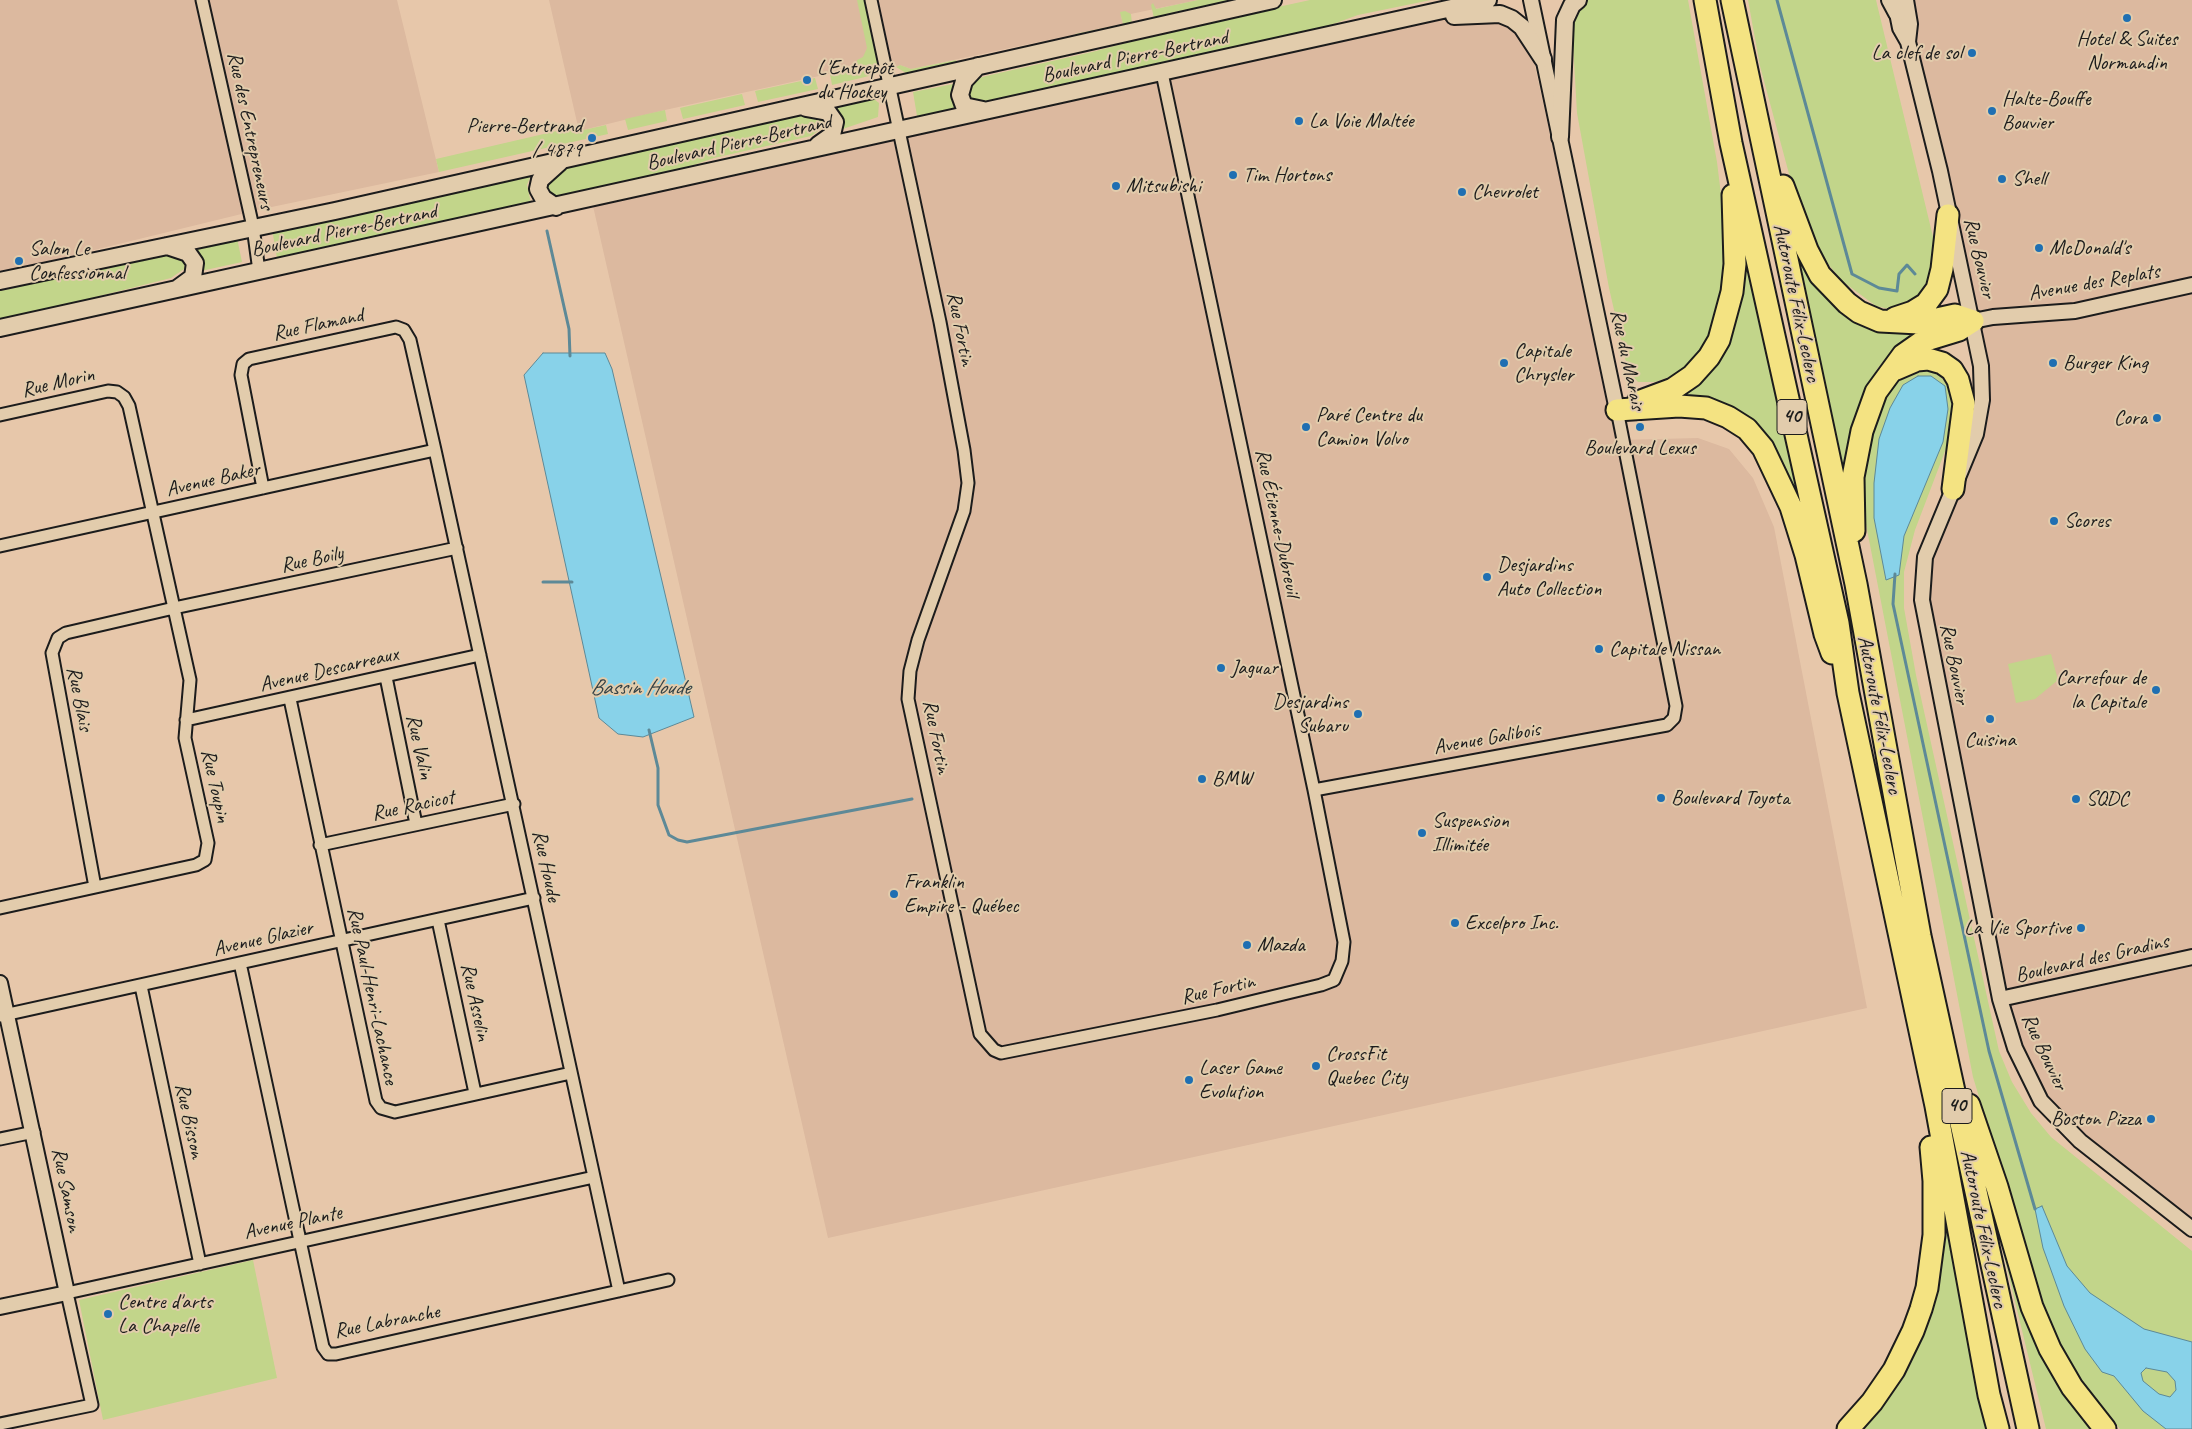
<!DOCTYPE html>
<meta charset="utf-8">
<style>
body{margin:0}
canvas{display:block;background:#e7c7aa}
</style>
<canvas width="2192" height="1429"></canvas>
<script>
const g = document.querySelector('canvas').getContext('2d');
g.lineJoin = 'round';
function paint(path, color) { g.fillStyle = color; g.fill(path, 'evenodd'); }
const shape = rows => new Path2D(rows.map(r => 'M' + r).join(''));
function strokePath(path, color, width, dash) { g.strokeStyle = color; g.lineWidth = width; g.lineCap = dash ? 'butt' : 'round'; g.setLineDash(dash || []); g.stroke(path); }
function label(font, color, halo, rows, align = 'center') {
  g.font = font + ' Caveat,sans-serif'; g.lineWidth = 4; g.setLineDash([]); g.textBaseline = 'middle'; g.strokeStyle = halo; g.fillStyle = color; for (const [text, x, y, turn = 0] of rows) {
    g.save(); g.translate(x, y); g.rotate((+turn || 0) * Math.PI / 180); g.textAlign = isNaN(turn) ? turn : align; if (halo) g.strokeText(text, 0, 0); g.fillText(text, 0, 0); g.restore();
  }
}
const built = shape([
 [0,0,397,0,439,172,262,209,0,273],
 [549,0,1198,0,1121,16,1123,24,911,69,900,65,896,67,878,63,665,110,579,131],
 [1903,0,2192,0,2192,1229,2041,1101,2015,1048,1922,577,1982,400],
 [1483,10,1528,35,1618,440,1698,438,1729,449,1753,478,1774,527,1867,1008,828,1238,593,206]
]);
const green = shape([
 [857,0,865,0,878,54,878,63,869,76,832,85,830,74,857,68,857,60,863,57,867,48],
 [1198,0,1247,0,1202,10,1184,10,1166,14,1157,21,1154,18,1151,5,1153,3,1156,9],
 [1310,0,1431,0,1358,15,1325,27,986,101,972,100,966,91,976,79,986,76,1092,52,1186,27],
 [1588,0,1688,0,1717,162,1724,219,1726,262,1722,304,1710,339,1689,364,1672,376,1655,382,1638,382,1628,371,1609,288,1577,113,1572,26,1576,12],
 [1748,0,1876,0,1934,241,1933,270,1927,289,1917,301,1893,310,1876,306,1842,281,1806,237,1760,66],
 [1125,11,1131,14,1132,24,1076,38,1075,34,1123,24,1120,12],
 [956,60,957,63,912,73,906,73,896,67,900,65,911,69],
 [815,78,818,89,758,102,755,91],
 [953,84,958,108,917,116,913,92],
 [742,94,745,105,683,119,680,108],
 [867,97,874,99,879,103,878,117,834,132,831,105],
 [665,110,667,121,628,130,625,119],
 [808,112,826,118,821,129,811,136,714,158,685,168,556,196,549,192,547,185,554,170],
 [606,125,608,134,439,172,436,159,578,126,579,131],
 [530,173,531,175,527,185,531,203,277,258,272,229],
 [237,238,242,262,201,271,191,248],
 [1745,239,1797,492,1793,493,1760,433,1669,402,1695,381],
 [1797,248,1833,304,1922,329,1892,351,1877,369,1861,398,1849,443,1846,487],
 [166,254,181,256,185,262,184,269,171,278,0,321,0,291],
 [1920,370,1931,371,1941,377,1949,387,1953,413,1947,446,1915,530,1904,572,1904,608,1916,675,1999,1051,2012,1082,2031,1113,2051,1137,2192,1251,2192,1429,2120,1429,2090,1393,2061,1346,2038,1292,1973,1077,1864,514,1864,479,1869,442,1880,411,1891,389,1905,376],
 [2051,654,2058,680,2035,699,2016,703,2008,664],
 [1944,1223,1948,1223,1992,1429,1860,1429,1904,1376,1920,1343,1932,1309,1941,1269],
 [2000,1240,2003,1240,2095,1429,2046,1429],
 [253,1260,277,1378,103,1420,79,1300]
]);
const water = shape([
 [543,353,605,353,612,369,694,717,643,737,618,734,599,718,524,375,543,353],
 [1918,376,1931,376,1945,386,1948,409,1943,442,1904,536,1899,575,1886,580,1874,518,1874,483,1879,439,1890,408,1903,385,1918,376],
 [2042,1206,2067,1266,2090,1293,2144,1329,2192,1342,2192,1429,2166,1429,2143,1411,2114,1376,2102,1372,2085,1349,2064,1306,2043,1248,2035,1209,2042,1206],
 [2146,1368,2167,1372,2175,1381,2176,1390,2170,1397,2159,1394,2143,1381,2141,1373,2146,1368]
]);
const stream = shape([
 [1777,0,1852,274,1879,288,1897,291,1899,274,1907,265,1915,274],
 [547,231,569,329,570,356],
 [1895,574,1893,604,1989,1051,2035,1209],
 [543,582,572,582],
 [649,730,658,768,658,805,669,835,678,840,687,842,912,799]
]);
const minor = shape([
 [202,0,253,227,259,271],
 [871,0,940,322,964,450,968,483,964,511,918,640,910,671,908,699,980,1034,994,1050,1001,1053,1217,1010,1321,985,1334,980,1342,961,1344,942,1314,790,1162,73],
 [0,415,108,391,117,392,124,397,129,406,190,680,185,738,208,843,205,860,196,865,0,908],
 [263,488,241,375,243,364,249,359,396,327,404,330,410,340,435,450,619,1291],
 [0,546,435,450],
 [386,677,416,824],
 [290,699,376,1101,381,1108,395,1112,571,1073],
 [186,720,480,655],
 [1314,790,1667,725,1674,718,1676,706,1617,410],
 [320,845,514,804],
 [95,887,52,653,58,638,66,633,174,608,457,548],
 [438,920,475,1093],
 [240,963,323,1347,328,1354,336,1354,668,1280],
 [141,986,200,1264],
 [0,1016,534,898],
 [0,1139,34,1132],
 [0,1424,92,1405,67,1293,594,1177]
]);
const tertiary = shape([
 [1531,0,1617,410],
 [1906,0,1910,24,1908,42],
 [1895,3,1900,28,1908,42,1940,171,1981,366,1982,400,1976,434,1925,557,1922,600,2000,999,2015,1048,2041,1101,2080,1141,2192,1229],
 [1973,321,1993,317,2075,311,2192,285],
 [0,983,67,1293,0,1307],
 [2000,999,2192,957]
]);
const secondary = shape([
 [1890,0,1897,13],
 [1454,16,1500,14,1512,19,1522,27,1543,59],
 [978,66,964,81,960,95,964,106,983,110],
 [806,108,828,112,835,122,832,135,818,145],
 [1560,137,1565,20,1572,5,1578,0],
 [556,207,543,198,538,189,540,180,560,162],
 [167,246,188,253,195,263,193,277,178,288],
 [0,281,335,211,1273,0],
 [0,328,1488,0]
]);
const motorway = shape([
 [1705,0,1731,143,1838,623,1848,693,1936,1106,1989,1395,1998,1429],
 [1732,0,1856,584,1920,936,2028,1429],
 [1783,186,1807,250,1820,275,1847,303,1859,312,1880,321,1919,323,1955,315,1973,321],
 [1895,318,1913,312,1926,304,1937,289,1942,269,1948,215],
 [1896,369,1917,360,1928,359,1942,363,1952,370,1958,380,1964,403,1953,489],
 [1638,402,1673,389,1692,376,1709,357,1719,340,1732,292,1735,264,1733,195],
 [1617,410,1679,406,1706,408,1728,417,1747,429,1763,448,1791,507,1806,555,1825,634,1832,653],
 [1854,531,1853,477,1862,431,1876,392,1903,355,1923,341,1959,330,1973,321],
 [1969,1105,1997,1187,2032,1307,2050,1349,2072,1387,2105,1429],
 [1848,1429,1872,1402,1894,1370,1913,1331,1921,1309,1927,1288,1934,1235,1934,1181,1931,1147]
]);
const markers = [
 [2127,18,5,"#1f6fb2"],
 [1972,53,5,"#1f6fb2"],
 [807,80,5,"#1f6fb2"],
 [1992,111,5,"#1f6fb2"],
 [1299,121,5,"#1f6fb2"],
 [592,138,5,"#1f6fb2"],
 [1233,175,5,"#1f6fb2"],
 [2002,179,5,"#1f6fb2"],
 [1116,186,5,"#1f6fb2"],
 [1462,192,5,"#1f6fb2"],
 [2039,248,5,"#1f6fb2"],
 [19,261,5,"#1f6fb2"],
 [1504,363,5,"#1f6fb2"],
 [2053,363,5,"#1f6fb2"],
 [2157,418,5,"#1f6fb2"],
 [1306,427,5,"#1f6fb2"],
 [1640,427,5,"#1f6fb2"],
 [2054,521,5,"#1f6fb2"],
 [1487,577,5,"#1f6fb2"],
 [1599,649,5,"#1f6fb2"],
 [1221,668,5,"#1f6fb2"],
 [2156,690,5,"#1f6fb2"],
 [1358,714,5,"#1f6fb2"],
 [1990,719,5,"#1f6fb2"],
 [1202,779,5,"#1f6fb2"],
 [1661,798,5,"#1f6fb2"],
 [2076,799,5,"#1f6fb2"],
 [1422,833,5,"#1f6fb2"],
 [894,894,5,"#1f6fb2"],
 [1455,923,5,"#1f6fb2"],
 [2081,928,5,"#1f6fb2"],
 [1247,945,5,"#1f6fb2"],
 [1316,1066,5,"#1f6fb2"],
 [1189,1080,5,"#1f6fb2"],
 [2151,1119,5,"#1f6fb2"],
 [108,1314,5,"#1f6fb2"]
];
const shields = [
 [1792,417,30],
 [1957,1106,30]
];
const shieldNames = [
 ["40",1792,417],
 ["40",1957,1106]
];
const poiNames = [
 ["Hotel & Suites",2127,39,"center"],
 ["Normandin",2127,63,"center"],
 ["La clef de sol",1962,53,"right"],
 ["L'Entrepôt",817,68],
 ["du Hockey",817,92],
 ["Halte-Bouffe",2002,99],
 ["Bouvier",2002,123],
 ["La Voie Maltée",1309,121],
 ["Pierre-Bertrand",582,126,"right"],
 ["/ 4879",582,150,"right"],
 ["Tim Hortons",1243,175],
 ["Shell",2012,179],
 ["Mitsubishi",1126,186],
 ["Chevrolet",1472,192],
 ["McDonald's",2049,248],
 ["Salon Le",29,249],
 ["Confessionnal",29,273],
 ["Capitale",1514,351],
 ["Chrysler",1514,375],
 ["Burger King",2063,363],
 ["Paré Centre du",1316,415],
 ["Camion Volvo",1316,439],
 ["Cora",2147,418,"right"],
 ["Boulevard Lexus",1640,448,"center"],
 ["Scores",2064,521],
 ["Desjardins",1497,565],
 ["Auto Collection",1497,589],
 ["Capitale Nissan",1609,649],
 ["Jaguar",1231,668],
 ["Carrefour de",2146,678,"right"],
 ["la Capitale",2146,702,"right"],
 ["Desjardins",1348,702,"right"],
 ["Subaru",1348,726,"right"],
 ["Cuisina",1990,740,"center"],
 ["BMW",1212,779],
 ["Boulevard Toyota",1671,798],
 ["SQDC",2086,799],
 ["Suspension",1432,821],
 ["Illimitée",1432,845],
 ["Franklin",904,882],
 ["Empire - Québec",904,906],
 ["Excelpro Inc.",1465,923],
 ["La Vie Sportive",2071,928,"right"],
 ["Mazda",1257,945],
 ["CrossFit",1326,1054],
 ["Quebec City",1326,1078],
 ["Laser Game",1199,1068],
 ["Evolution",1199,1092],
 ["Boston Pizza",2141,1119,"right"],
 ["Centre d'arts",118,1302],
 ["La Chapelle",118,1326]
];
const streetNames = [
 ["Boulevard Pierre-Bertrand",1135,57,-12],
 ["Rue des Entrepreneurs",250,131,78],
 ["Boulevard Pierre-Bertrand",739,143,-13],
 ["Boulevard Pierre-Bertrand",344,231,-12],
 ["Rue Bouvier",1979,258,77],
 ["Avenue des Replats",2094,283,-10],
 ["Autoroute Félix-Leclerc",1796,303,78],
 ["Rue Flamand",318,325,-12],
 ["Rue Fortin",960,329,79],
 ["Rue du Marais",1627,360,78],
 ["Rue Morin",58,383,-13],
 ["Avenue Baker",213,480,-13],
 ["Rue Étienne-Dubreuil",1277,523,78],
 ["Rue Boily",312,560,-12],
 ["Rue Bouvier",1954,664,79],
 ["Avenue Descarreaux",329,670,-13],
 ["Rue Blais",79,699,79],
 ["Autoroute Félix-Leclerc",1879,715,79],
 ["Rue Fortin",936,737,79],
 ["Avenue Galibois",1487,739,-10],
 ["Rue Valin",419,747,78],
 ["Rue Toupin",215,786,78],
 ["Rue Racicot",413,806,-12],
 ["Rue Houde",546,866,78],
 ["Avenue Glazier",263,939,-13],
 ["Boulevard des Gradins",2092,959,-13],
 ["Rue Fortin",1218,990,-13],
 ["Rue Paul-Henri-Lachance",372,996,78],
 ["Rue Asselin",475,1002,78],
 ["Rue Bouvier",2044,1052,65],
 ["Rue Bisson",189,1121,78],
 ["Rue Samson",66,1190,79],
 ["Avenue Plante",293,1223,-12],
 ["Autoroute Félix-Leclerc",1983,1229,78],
 ["Rue Labranche",387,1322,-11]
];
const waterNames = [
 ["Bassin Houde",640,688]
];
paint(built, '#dcb99f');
paint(green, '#c2d58a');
paint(water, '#88d2e9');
strokePath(water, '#5d8997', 1);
strokePath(stream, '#5d8997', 3);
strokePath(minor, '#1c1c1c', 15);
strokePath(tertiary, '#1c1c1c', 18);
strokePath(secondary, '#1c1c1c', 20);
strokePath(motorway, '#1c1c1c', 25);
strokePath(minor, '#e2ccac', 11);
strokePath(tertiary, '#e2ccac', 14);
strokePath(secondary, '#e2ccac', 16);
strokePath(motorway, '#f4e382', 21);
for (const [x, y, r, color] of markers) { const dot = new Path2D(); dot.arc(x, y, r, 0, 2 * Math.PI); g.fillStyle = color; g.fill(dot); strokePath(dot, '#e2ccac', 2); }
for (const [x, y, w] of shields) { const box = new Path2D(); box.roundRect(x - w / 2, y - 17.5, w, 35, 4); g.fillStyle = '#e2ccac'; g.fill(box); strokePath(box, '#1c1c1c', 1); }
label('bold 20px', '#1c1c1c', null, shieldNames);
label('21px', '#1c1c1c', '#e2ccac', poiNames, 'left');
label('21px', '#1c1c1c', '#e2ccac', streetNames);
label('italic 22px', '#324045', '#e2ccac', waterNames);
</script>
